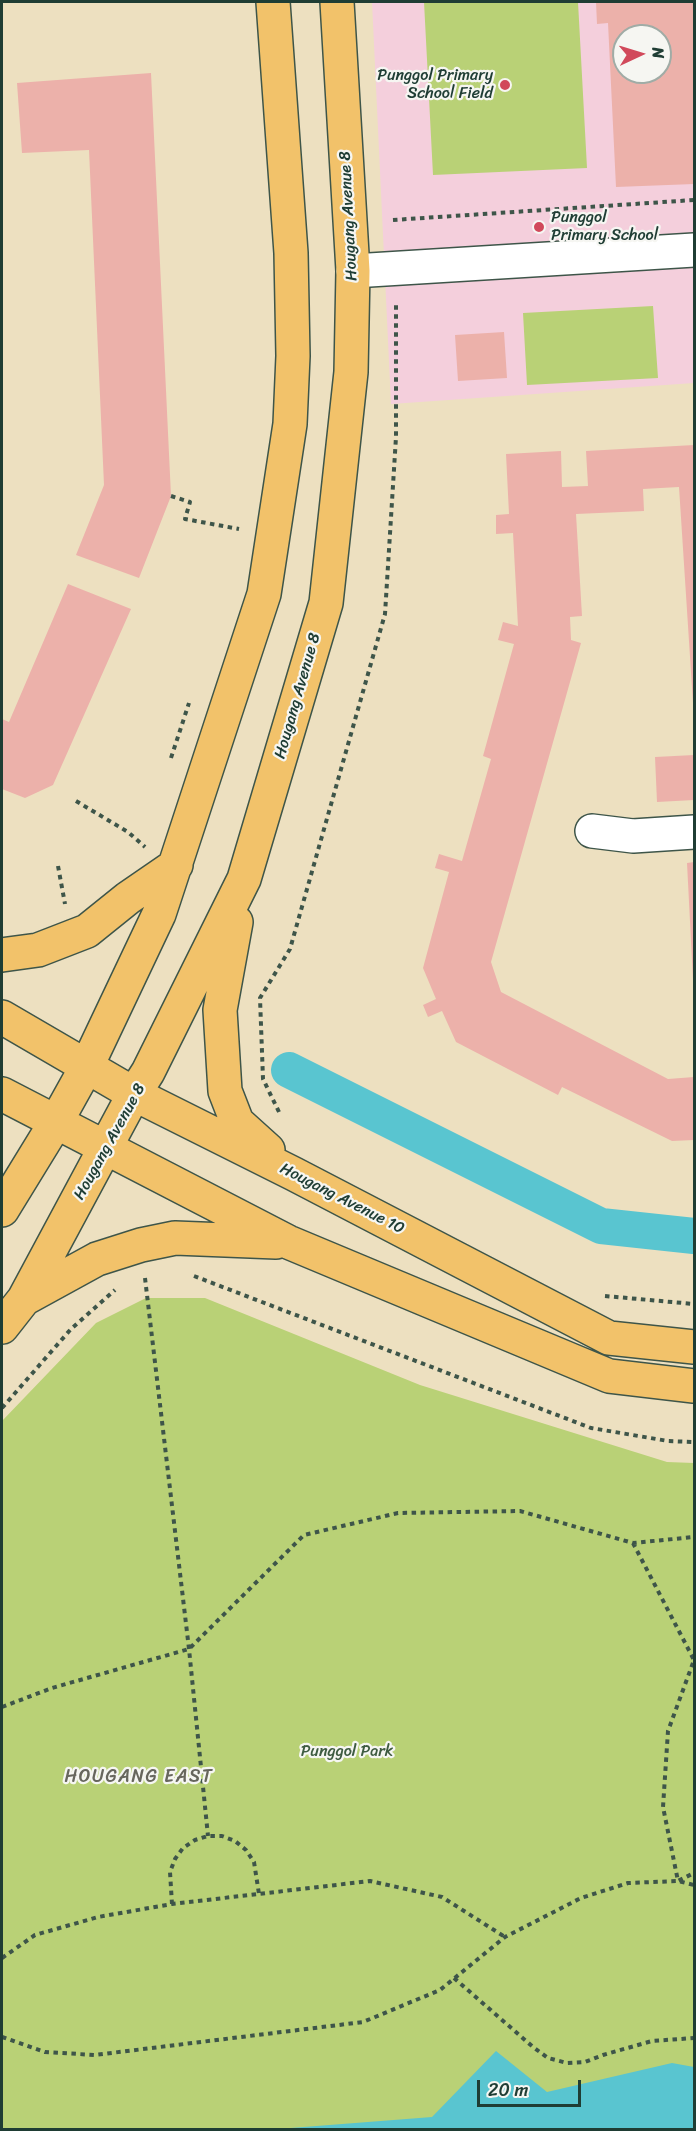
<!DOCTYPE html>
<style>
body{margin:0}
#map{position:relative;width:696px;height:2131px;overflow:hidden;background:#ede0c0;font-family:Sriracha,sans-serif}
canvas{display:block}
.frame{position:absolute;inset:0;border:3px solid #1f3d34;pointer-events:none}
.north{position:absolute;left:612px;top:24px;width:60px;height:60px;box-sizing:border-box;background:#f6f6f2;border:2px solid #a0aca6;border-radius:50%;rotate:86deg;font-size:16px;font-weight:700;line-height:24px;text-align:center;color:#1f3d34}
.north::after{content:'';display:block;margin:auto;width:21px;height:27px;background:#d1495b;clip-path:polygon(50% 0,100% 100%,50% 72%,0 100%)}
.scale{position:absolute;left:477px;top:2080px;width:104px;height:27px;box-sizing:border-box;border:3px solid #1f3d34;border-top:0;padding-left:8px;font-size:18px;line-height:21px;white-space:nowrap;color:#1f3d34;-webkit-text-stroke:4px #f6f6f2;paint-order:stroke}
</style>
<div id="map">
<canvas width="696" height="2131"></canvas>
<div class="frame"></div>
<div class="north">N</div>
<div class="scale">20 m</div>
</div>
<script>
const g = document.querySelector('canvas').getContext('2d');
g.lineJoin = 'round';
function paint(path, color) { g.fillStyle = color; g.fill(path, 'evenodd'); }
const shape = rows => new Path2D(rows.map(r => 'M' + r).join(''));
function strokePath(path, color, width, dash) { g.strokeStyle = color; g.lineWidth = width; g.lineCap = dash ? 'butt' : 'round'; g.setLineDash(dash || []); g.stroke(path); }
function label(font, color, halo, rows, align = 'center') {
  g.font = font + ' Sriracha,sans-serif'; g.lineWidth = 4.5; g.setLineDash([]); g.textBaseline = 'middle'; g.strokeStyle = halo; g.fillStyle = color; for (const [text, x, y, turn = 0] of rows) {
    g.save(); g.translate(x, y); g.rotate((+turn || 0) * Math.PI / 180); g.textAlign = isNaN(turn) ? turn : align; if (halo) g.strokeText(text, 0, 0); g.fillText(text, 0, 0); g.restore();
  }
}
const built = shape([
 [372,2,694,2,694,383,391,404],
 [624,36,660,36,660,72,624,72]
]);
const green = shape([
 [424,2,578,2,587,168,433,175],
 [653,306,658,378,527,385,523,313],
 [146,1298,205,1298,420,1385,667,1462,694,1463,694,2129,2,2129,2,1421,96,1323]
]);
const water = shape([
 [496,2051,547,2092,672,2063,694,2067,694,2129,278,2129,432,2117]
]);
const canal = shape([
 [289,1070,601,1226,694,1236]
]);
const building = shape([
 [596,2,694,2,694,184,616,187,608,23,597,24],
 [624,36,660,36,660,72,624,72],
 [151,73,171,496,139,578,76,555,104,485,89,150,22,153,17,83],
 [504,332,507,378,458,381,455,335],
 [694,445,694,703,693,703,679,487,643,489,644,511,576,514,582,616,570,617,571,640,581,643,491,962,501,992,668,1079,694,1077,694,1140,672,1141,562,1087,558,1095,456,1042,442,1011,428,1017,423,1005,436,999,423,968,449,872,435,868,439,854,462,861,491,759,483,756,514,644,498,640,503,622,518,626,513,533,496,534,496,515,509,514,506,454,561,451,562,487,588,486,586,451],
 [68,584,131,609,53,785,25,798,2,789,2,719,9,722],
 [694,755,694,800,657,802,655,757],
 [694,862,694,980,693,980,687,863]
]);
const path = shape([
 [393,220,694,200],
 [171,496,190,502,185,519,239,529],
 [171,758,189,703],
 [76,801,128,832,145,847],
 [58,866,65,904],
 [279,1112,263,1079,260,998,290,949,385,614,396,437,396,302],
 [194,1276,591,1428,668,1441,694,1442],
 [145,1278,189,1649,208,1836],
 [605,1296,694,1304],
 [2,1408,71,1329,115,1290],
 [633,1543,694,1660,668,1731,663,1807,678,1881,694,1873],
 [2,1707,52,1688,189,1649,304,1535,398,1513,520,1511,633,1543,694,1537],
 [172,1904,170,1872,175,1859,183,1848,195,1840,208,1836,222,1836,235,1841,246,1850,254,1862,259,1894],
 [2,1958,35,1935,98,1917,172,1904,370,1881,442,1897,505,1937],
 [454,1978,533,2047,548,2058,567,2063,585,2062,603,2055,652,2041,694,2038],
 [2,2037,45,2052,95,2055,363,2022,440,1990,505,1937,581,1898,628,1883,678,1881,694,1885]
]);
const minor = shape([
 [353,271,694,250],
 [592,831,633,836,694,832]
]);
const major = shape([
 [236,922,220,1010,225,1091,237,1122,268,1150],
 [2,955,38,950,87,931,128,898,176,865],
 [2,1017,134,1094,294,1174,609,1338,694,1347],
 [2,1094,288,1242,609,1376,694,1386],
 [2,1210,56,1122,86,1068,159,914,264,594,290,424,293,356,291,253,273,2],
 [24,1299,97,1259,141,1245,175,1238,276,1242],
 [2,1327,24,1299,134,1094,148,1072,244,879,326,603,351,372,353,271,337,2]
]);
const markers = [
 [505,85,6,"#d1495b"],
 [539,227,6,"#d1495b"]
];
const poiNames = [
 ["Punggol Primary",493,76],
 ["School Field",493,94],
 ["Punggol",551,218,"left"],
 ["Primary School",551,236,"left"]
];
const streetNames = [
 ["Hougang Avenue 8",349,216,-93],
 ["Hougang Avenue 8",298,696,-74],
 ["Hougang Avenue 8",110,1142,-61],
 ["Hougang Avenue 10",342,1199,27]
];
const parkNames = [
 ["Punggol Park",347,1752]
];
const neighbourhoodNames = [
 ["HOUGANG EAST",139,1777]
];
paint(built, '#f4cfdc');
paint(green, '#b9d176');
paint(water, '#59c5d0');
strokePath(canal, '#59c5d0', 36);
paint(building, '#ecb1aa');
strokePath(minor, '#3e5549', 36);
strokePath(major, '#3e5549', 36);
strokePath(path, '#3e5549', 4, [4.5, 4.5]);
strokePath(minor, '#fff', 33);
strokePath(major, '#f2c26a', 33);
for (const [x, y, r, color] of markers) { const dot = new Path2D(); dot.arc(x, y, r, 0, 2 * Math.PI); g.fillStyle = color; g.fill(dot); strokePath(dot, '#f6f6f2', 2); }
label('16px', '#1f3d34', '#f6f6f2', poiNames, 'right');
label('16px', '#1f3d34', '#f6f6f2', streetNames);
label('16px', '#3e5b41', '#f6f6f2', parkNames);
g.letterSpacing = '1.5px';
label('18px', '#67665d', '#f6f6f2', neighbourhoodNames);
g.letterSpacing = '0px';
</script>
